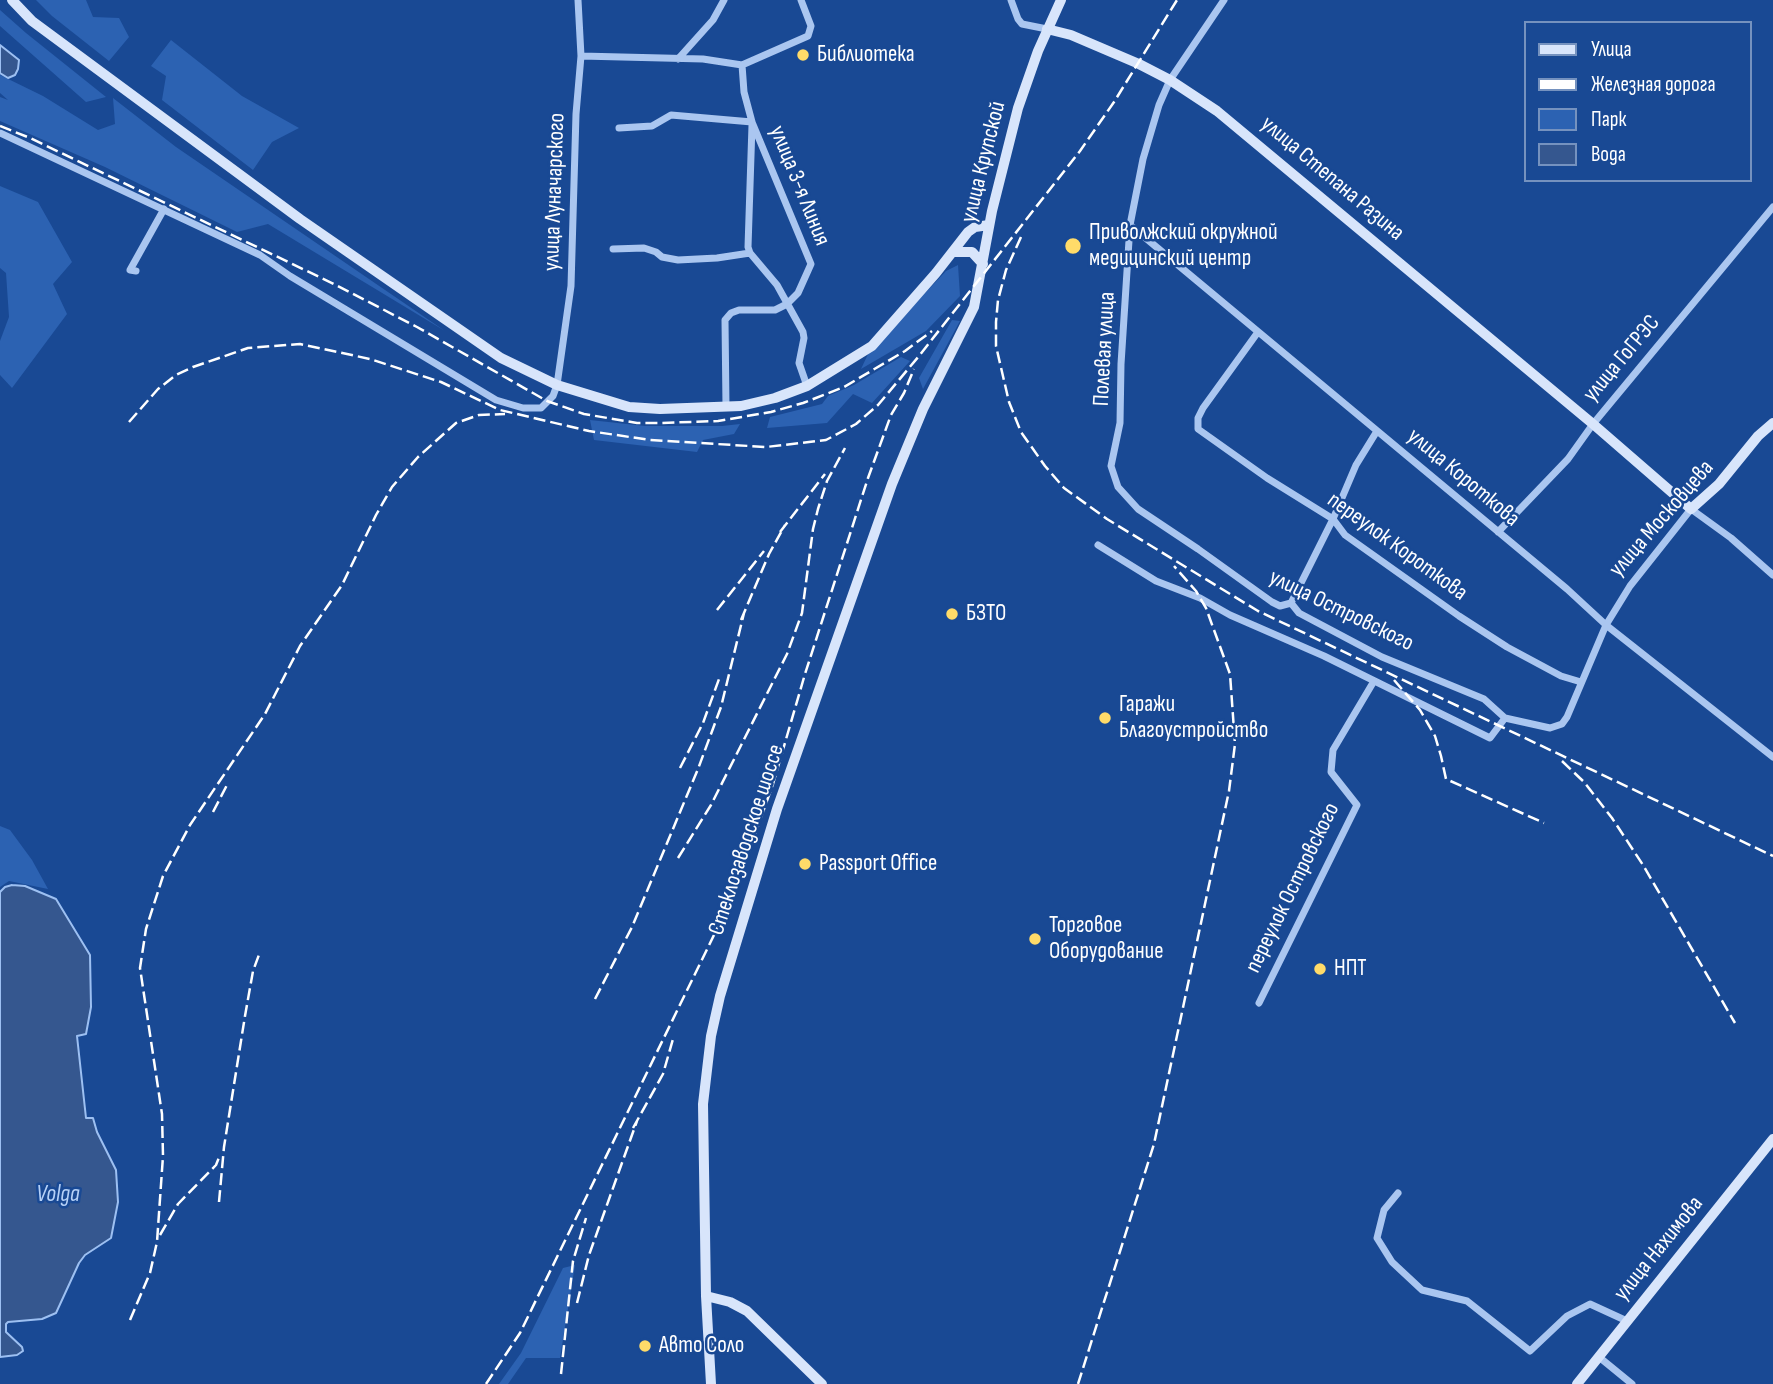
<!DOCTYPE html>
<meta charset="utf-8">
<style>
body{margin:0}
#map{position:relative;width:1773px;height:1384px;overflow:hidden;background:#194994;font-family:"Sofia Sans Condensed",sans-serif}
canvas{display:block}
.legend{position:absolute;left:1524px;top:21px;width:228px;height:161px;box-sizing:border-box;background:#194994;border:2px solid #7592bf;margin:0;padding:9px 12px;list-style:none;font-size:21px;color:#fff}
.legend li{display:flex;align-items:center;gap:14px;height:35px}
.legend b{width:35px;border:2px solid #7592bf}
</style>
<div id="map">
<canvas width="1773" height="1384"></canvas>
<ul class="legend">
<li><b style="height:9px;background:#d8e5fb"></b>Улица</li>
<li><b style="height:9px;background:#fff"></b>Железная дорога</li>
<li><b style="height:19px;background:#2c62b2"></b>Парк</li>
<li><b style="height:19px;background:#35578f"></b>Вода</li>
</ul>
</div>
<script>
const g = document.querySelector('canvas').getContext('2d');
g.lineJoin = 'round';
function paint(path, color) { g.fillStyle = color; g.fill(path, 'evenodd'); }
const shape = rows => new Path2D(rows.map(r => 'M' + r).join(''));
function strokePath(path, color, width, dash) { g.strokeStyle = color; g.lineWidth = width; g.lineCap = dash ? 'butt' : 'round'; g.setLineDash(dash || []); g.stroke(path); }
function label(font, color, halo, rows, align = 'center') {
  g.font = font + ' "Sofia Sans Condensed",sans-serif'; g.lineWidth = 5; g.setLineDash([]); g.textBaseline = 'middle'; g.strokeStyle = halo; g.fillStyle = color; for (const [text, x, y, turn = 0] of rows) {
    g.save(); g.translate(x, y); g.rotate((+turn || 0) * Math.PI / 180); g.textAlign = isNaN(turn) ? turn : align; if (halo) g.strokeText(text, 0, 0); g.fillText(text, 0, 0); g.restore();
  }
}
const green = shape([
 [36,0,86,0,93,17,119,18,129,37,109,61,52,16],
 [0,10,26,33,106,97,86,102,0,26],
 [171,40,242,96,299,128,272,142,253,170,162,100,166,76,151,66],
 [0,75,43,96,98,130,115,124,113,98,176,147,445,331,268,224,237,232,105,167,0,121,0,97,8,100,0,93],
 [0,186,38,202,72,262,53,284,67,314,12,388,0,375,0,341,9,317,6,273,0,268],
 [958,265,960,296,926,331,861,369,869,352,946,271],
 [952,320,960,321,923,389,919,378],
 [901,357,910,361,872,403,853,394,827,423,767,428,770,417,822,404,828,396,854,385],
 [590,420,645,426,722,426,740,424,734,434,703,440,697,452,594,440],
 [0,826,10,830,32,860,48,889,9,881,0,887],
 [575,1265,560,1358,526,1358,508,1384,499,1384,521,1353,563,1268]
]);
const water = shape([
 [0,45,19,60,18,69,15,75,8,78,0,73,0,45],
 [12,885,25,886,56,899,90,955,91,1007,86,1034,77,1036,86,1118,93,1118,97,1132,116,1170,118,1202,111,1238,85,1255,79,1263,56,1313,42,1319,8,1322,6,1324,6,1332,22,1347,23,1351,17,1355,0,1357,0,892,5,887,12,885]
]);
const street = shape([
 [1011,0,1018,19,1022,24,1047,29],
 [1224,0,1170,80,1159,105,1143,159,1130,225,1121,364,1120,423,1111,466,1118,487,1138,509,1198,549,1272,602,1280,606,1291,603],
 [581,56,703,59,742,65,808,36,811,26,801,0],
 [678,59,713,20,724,0],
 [619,128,652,126,671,115,752,122],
 [0,133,260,255,290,276,496,400,523,408,541,408,553,396,557,385,571,286,576,114,581,56,578,0],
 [1130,225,1567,589,1606,625,1773,757],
 [613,249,644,248,656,252,662,257,678,260,717,258,750,253],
 [750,253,777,285,803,332,804,338,799,363,807,386],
 [750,253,748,247,752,125],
 [136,271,130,270,164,209],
 [1258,332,1203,408,1198,418,1198,429,1267,478,1333,519,1345,535,1459,616,1507,647,1561,676,1581,682],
 [726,407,725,320,731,313,739,310,775,310,787,304,798,293,811,264,752,122,744,92,742,65],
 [1498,532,1568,459,1593,424,1773,207],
 [1098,545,1156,581,1200,598,1230,615,1324,656,1490,738,1505,718],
 [1291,603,1299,613,1382,657,1484,699,1505,718,1550,728,1562,724,1567,717,1606,625,1630,586,1691,509,1731,538,1773,575],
 [1291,603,1333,519,1356,465,1377,431],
 [1259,1003,1357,805,1331,772,1333,750,1374,681],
 [1398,1193,1384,1210,1377,1238,1392,1262,1422,1290,1467,1301,1530,1351,1567,1316,1590,1304,1627,1321],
 [1599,1357,1632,1384]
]);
const secondary = shape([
 [12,0,32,21,300,219,501,358,557,385,629,407,660,409,741,406,775,398,807,386,872,346,936,273,968,232,975,227,989,225],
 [1047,29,1071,35,1139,64,1170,80,1217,111,1593,424,1691,509,1719,484,1758,436,1773,423],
 [953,252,972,252,983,264],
 [706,1296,730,1302,747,1311,822,1384],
 [711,1384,706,1296,703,1104,711,1036,720,996,777,809,892,484,923,409,974,307,992,211,1018,108,1038,51,1061,0],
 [1577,1384,1773,1139]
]);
const rail = shape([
 [0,126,30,138,334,284,417,327,547,401,584,414,637,423,661,423,718,421,771,412,803,403,844,387,905,351,932,331],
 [1021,237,1006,270,998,300,996,322,996,346,1009,402,1021,432,1045,466,1064,488,1107,519,1258,611,1773,856],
 [129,422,158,389,176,375,193,367,248,348,300,344,370,359,441,382,500,410,589,431,650,440,766,447,826,440,856,424,878,405,919,356,1080,151,1114,102,1177,0],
 [780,532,825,474],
 [717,610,764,551],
 [741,620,769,554,785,525],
 [1394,680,1420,710,1435,736,1441,756,1446,779,1544,823],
 [1562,761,1584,782,1612,818,1643,865,1735,1023],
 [680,768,703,723,719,679],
 [213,812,227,785],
 [678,858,711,805,787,654,802,613,813,529,818,509,827,481,845,448],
 [595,999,632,927,698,769,721,707,744,613],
 [633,1128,663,1074,673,1039],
 [219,1202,224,1147,245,1016,253,971,260,952],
 [160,1235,178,1204,216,1165,220,1155],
 [577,1303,589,1255,637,1121],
 [130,1320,150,1273,157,1242,163,1156,162,1114,140,968,146,929,163,876,190,825,265,714,300,646,342,585,376,515,392,487,418,457,456,423,479,415,505,414],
 [561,1374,573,1261,586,1218],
 [486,1384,520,1333,733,896,773,784,805,674,868,478,891,415,904,393,914,369],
 [1078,1384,1154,1144,1229,791,1235,744,1230,674,1206,608,1196,591,1174,566]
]);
const markers = [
 [803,55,7,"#ffdb69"],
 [1073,246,9,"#ffdb69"],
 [952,614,7,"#ffdb69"],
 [1105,718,7,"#ffdb69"],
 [805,864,7,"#ffdb69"],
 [1035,939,7,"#ffdb69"],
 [1320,969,7,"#ffdb69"],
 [645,1346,7,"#ffdb69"]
];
const poiNames = [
 ["Библиотека",817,55],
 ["Приволжский окружной",1089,233],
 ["медицинский центр",1089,259],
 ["БЗТО",966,614],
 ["Гаражи",1119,705],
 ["Благоустройство",1119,731],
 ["Passport Office",819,864],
 ["Торговое",1049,926],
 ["Оборудование",1049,952],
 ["НПТ",1334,969],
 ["Авто Соло",659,1346]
];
const streetNames = [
 ["улица Крупской",984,162,-76],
 ["улица Степана Разина",1332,179,40],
 ["улица 3-я Линия",799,186,68],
 ["улица Луначарского",555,192,-88],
 ["Полевая улица",1105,349,-87],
 ["улица ГоГРЭС",1622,359,-50],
 ["улица Короткова",1463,478,40],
 ["улица Московцева",1662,519,-49],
 ["переулок Короткова",1397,547,36],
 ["улица Островского",1341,611,26],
 ["Стеклозаводское шоссе",747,840,-72],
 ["переулок Островского",1293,888,-64],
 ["улица Нахимова",1659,1249,-51]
];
const waterNames = [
 ["Volga",58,1195]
];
paint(green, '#2c62b2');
paint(water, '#35578f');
strokePath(water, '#9dc0f2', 2);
strokePath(street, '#aac6f0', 7);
strokePath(secondary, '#d8e5fb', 10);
strokePath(rail, '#fff', 2.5, [12, 5]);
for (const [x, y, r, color] of markers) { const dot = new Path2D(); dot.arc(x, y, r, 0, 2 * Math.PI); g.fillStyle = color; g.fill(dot); strokePath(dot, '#194994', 2.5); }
label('23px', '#fff', '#194994', poiNames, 'left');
label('23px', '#fff', '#194994', streetNames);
label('italic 24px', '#b6d1f7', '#194994', waterNames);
</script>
